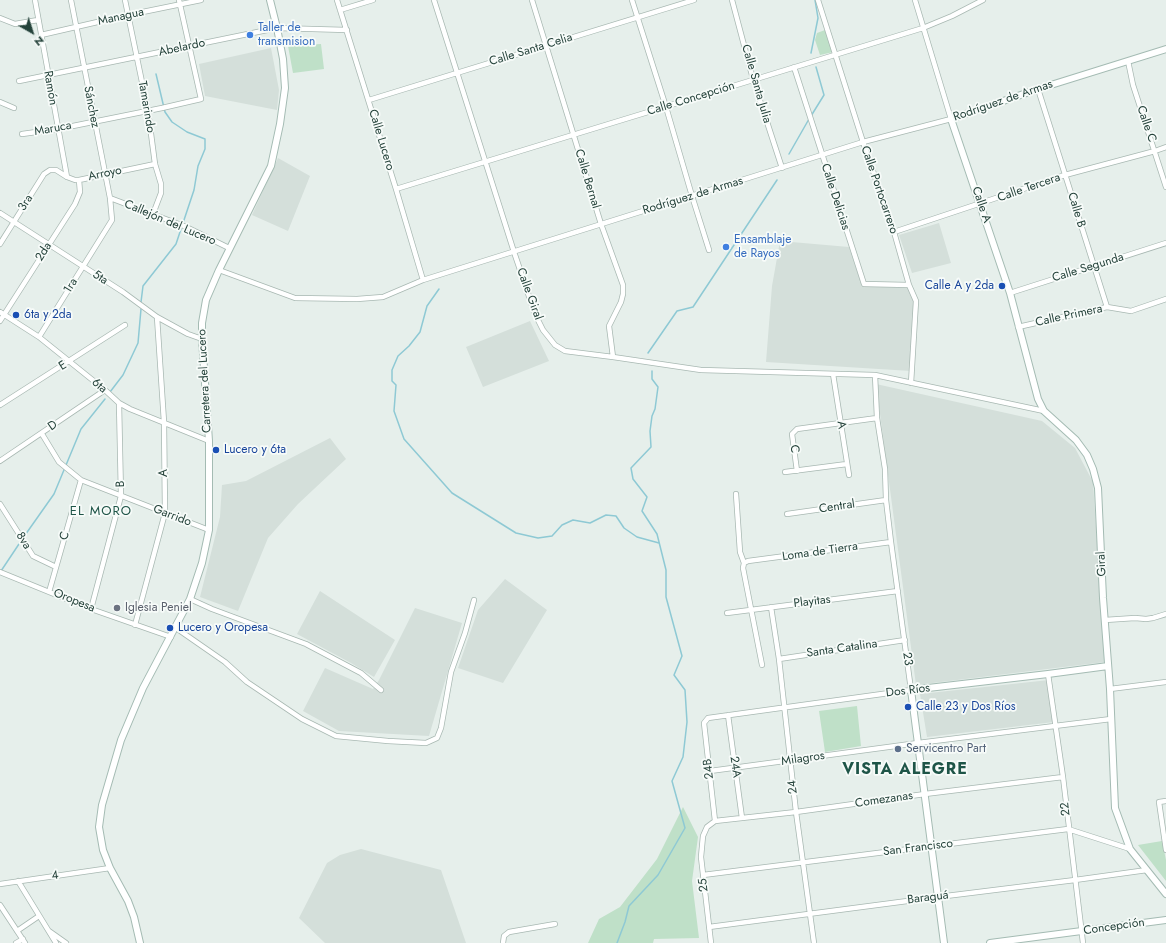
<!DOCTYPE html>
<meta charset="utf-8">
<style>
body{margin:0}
#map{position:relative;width:1166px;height:943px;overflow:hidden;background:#e6efeb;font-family:Jost,sans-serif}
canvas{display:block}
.north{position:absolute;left:12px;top:12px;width:40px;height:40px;-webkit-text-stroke:3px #f7fbf9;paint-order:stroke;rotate:141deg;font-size:11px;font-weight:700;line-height:16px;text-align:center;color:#24423a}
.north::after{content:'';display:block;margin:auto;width:14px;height:18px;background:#24423a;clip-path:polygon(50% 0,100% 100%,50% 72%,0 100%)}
</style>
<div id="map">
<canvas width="1166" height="943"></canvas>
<div class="north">N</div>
</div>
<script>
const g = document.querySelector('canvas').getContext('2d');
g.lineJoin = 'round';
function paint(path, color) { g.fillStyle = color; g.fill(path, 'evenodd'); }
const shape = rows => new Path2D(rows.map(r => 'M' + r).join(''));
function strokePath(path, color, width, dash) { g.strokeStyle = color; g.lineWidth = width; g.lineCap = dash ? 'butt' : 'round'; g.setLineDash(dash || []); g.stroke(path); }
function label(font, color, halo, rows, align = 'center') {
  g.font = font + ' Jost,sans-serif'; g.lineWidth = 3.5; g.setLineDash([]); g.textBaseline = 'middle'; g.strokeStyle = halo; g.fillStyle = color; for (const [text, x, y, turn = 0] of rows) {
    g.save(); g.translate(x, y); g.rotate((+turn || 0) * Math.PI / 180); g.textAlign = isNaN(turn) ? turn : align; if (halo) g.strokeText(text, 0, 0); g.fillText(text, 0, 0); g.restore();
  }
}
const built = shape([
 [271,48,279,90,277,110,205,96,199,64],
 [278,158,310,176,288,231,252,215],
 [939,223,951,263,912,273,899,235],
 [780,241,849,247,862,286,909,288,914,299,911,371,766,362,772,286],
 [530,321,549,361,483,387,466,347],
 [876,384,1042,421,1075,448,1093,482,1105,662,916,685],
 [330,438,346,459,298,504,268,538,238,611,200,597,220,517,222,485,246,481],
 [505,579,547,610,503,683,458,668,478,610],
 [320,591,395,640,374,677,351,663,297,634],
 [415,608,462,623,429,736,339,731,303,711,325,668,373,689,379,680],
 [1049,680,1054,722,927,737,920,694],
 [361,849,441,870,466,943,325,943,299,918,327,863,340,855]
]);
const green = shape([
 [825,30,833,52,820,55,815,40,817,33],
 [321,44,324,69,293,73,288,46],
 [857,706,861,746,825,752,819,711],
 [683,807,698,837,692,881,699,938,654,939,653,943,588,943,599,919,620,907,657,859],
 [1162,841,1166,860,1166,881,1138,845]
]);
const stream = shape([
 [811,53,818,18,815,0],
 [811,116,824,95,816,67],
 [789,154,809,119],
 [439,289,427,306,420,332,409,346,398,356,392,370,392,381,396,385,394,411,404,439,452,493,516,533,538,538,552,536,562,525,573,520,590,523,606,515,616,516,624,528,637,537,659,543],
 [141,302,143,286,176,244,194,190,198,166,205,149,205,139,187,132,172,122,165,112,156,74],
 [648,353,677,311,693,307,777,180],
 [110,392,123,375,138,343,141,309],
 [23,538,54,494,81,429,105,399],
 [1,571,21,541],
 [617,943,625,922,629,906,658,875,685,828,672,781,683,757,687,722,685,690,674,675,682,656,666,597,666,570,657,534,642,511,647,497,633,479,631,468,651,447,650,431,652,416,655,409,658,387,652,379,652,371]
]);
const street = shape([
 [35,0,67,177],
 [125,0,148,111,155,164,161,184,161,193,153,214],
 [337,0,396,189,423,280],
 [434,0,514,252,535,314,543,330,555,345,565,351,613,357,701,370,875,375,1044,411],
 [532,0,601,224,623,285,623,294,621,302,609,326,613,357],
 [632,0,666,107,692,196,709,250],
 [732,0,753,79,782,168],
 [818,0,863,142,894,232,909,285,916,301,911,383],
 [340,10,373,0],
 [0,18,15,24,38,20],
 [41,35,128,15,201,0],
 [1128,61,1133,85,1166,187],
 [794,67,864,284,909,285],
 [19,81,277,28,347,30],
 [1038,89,1107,307],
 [369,100,694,0],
 [0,102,14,108],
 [22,134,58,129,162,108,201,99,179,0],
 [396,189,923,28,952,16,983,0],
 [110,198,184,226,229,248],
 [0,213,123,292,157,317,188,334,202,339],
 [894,232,1065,175,1155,151,1166,147],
 [0,244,44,174,50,170,56,170,67,177,75,180,79,180,155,164],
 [219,270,295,298,357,299,383,297,423,280,863,142,951,119,915,0],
 [1010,293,1166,243],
 [0,312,39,337,105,390,119,403,130,409,209,441],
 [0,321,75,204,80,192,79,180],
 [1018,327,1107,307,1131,311,1166,299],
 [39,337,112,220,110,198,71,0],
 [833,374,849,475],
 [0,405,125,325],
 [42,434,59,462,81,480,209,530],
 [0,461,105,390],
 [797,471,792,434,797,429,877,418],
 [785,472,847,464],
 [736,494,740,552,744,563],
 [0,504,33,556,56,567],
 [787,514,886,500],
 [0,572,91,609,171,637],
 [49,592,81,480],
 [190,599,212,609,306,644,361,673,381,690],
 [771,607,779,659,796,812,814,943],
 [91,609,121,496,119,403],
 [727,613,898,591],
 [1105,620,1135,618,1146,619,1153,618,1166,614],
 [135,625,165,513,164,422,157,317],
 [176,628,225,662,247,682,302,719,336,736,388,741,426,743,437,738,441,728,451,672,465,633,474,600],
 [779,659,905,640],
 [762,665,743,568,744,563,748,561,891,542],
 [1048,674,1063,777,1083,943],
 [1110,689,1166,682],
 [728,715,742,818],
 [710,771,918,743,1111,719],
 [1166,801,1159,802,1166,850],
 [715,821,704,723,708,718,911,690,891,542,886,500,885,469,877,418,875,375],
 [703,875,1068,829,1130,849],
 [18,881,56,943],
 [0,884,110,868],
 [0,905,25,943],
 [709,927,938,897,1075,880,1147,870],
 [17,931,39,916],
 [49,931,66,943],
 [16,943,23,939],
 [503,943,504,936,509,932,555,924],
 [711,943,701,857,703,836,707,827,715,821,796,812,925,794,1063,777]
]);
const secondary = shape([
 [1166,49,1038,89,951,119,1010,293,1038,399,1044,411,1076,440,1087,455,1093,469,1098,488,1103,598,1110,689,1115,808,1130,849,1166,894],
 [140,943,134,917,128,901,110,868,103,850,99,827,102,805,121,740,143,688,190,599,202,563,209,530,209,441,202,339,202,323,206,300,219,270,271,166,280,124,285,88,283,59,277,28,270,0],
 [944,943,911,690,1048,674,1108,666],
 [990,943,1166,920]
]);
const markers = [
 [250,35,4,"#3f7fe0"],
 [726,247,4,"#3f7fe0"],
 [1002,286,4,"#1a4fb4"],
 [16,315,4,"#1a4fb4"],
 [216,450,4,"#1a4fb4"],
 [117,608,4,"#6b7280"],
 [170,628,4,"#1a4fb4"],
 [908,707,4,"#1a4fb4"],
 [898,749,4,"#5c6f8a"]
];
const streetNames = [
 ["Managua",121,17,-12],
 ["Abelardo",182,48,-12],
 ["Calle Santa Celia",531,50,-17],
 ["Calle Santa Julia",756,84,74],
 ["Ramón",50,88,80],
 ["Calle Concepción",691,99,-17],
 ["Rodríguez de Armas",1003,101,-19],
 ["Sánchez",91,107,79],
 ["Tamarindo",146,107,80],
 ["Calle C",1146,124,71],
 ["Maruca",53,129,-10],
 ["Calle Lucero",381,140,73],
 ["Arroyo",105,174,-12],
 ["Calle Bernal",587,179,73],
 ["Calle Tercera",1029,188,-19],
 ["Calle Portocarrero",879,190,71],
 ["Rodríguez de Armas",693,196,-17],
 ["Calle Delicias",835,197,72],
 ["3ra",26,203,-58],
 ["Calle A",981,205,71],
 ["Calle B",1076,210,73],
 ["Callejón del Lucero",170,223,23],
 ["2da",44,252,-57],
 ["Calle Segunda",1088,268,-17],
 ["5ta",100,278,32],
 ["1ra",71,286,-58],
 ["Calle Giral",529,294,70],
 ["Calle Primera",1069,316,-12],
 ["E",63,366,-32],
 ["Carretera del Lucero",205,381,-93],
 ["6ta",99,386,40],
 ["A",841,425,81],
 ["D",53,426,-35],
 ["C",794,449,82],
 ["A",164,473,-90],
 ["B",121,484,-91],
 ["Central",837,507,-8],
 ["Garrido",172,516,21],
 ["C",65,536,-74],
 ["8va",23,541,58],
 ["Loma de Tierra",820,552,-8],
 ["Giral",1102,564,-93],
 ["Oropesa",74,601,22],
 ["Playitas",812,602,-7],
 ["Santa Catalina",842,649,-8],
 ["23",907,659,82],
 ["Dos Ríos",908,691,-7],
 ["Milagros",803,759,-8],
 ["24A",735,767,82],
 ["24B",709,769,-97],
 ["24",793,787,-97],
 ["Comezanas",884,800,-8],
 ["22",1066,809,-96],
 ["San Francisco",918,848,-7],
 ["4",55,876,-8],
 ["25",704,885,-96],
 ["Baraguá",928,898,-7],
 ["Concepción",1114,927,-8]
];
const shopNames = [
 ["Taller de",258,28],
 ["transmision",258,42],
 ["Ensamblaje",734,240],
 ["de Rayos",734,254]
];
const transitNames = [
 ["Calle A y 2da",994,286,"right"],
 ["6ta y 2da",24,315],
 ["Lucero y 6ta",224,450],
 ["Lucero y Oropesa",178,628],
 ["Calle 23 y Dos Ríos",916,707]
];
const worshipNames = [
 ["Iglesia Peniel",125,608]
];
const serviceNames = [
 ["Servicentro Part",906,749]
];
const neighbourhoodNames = [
 ["EL MORO",101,512]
];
const districtNames = [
 ["VISTA ALEGRE",905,770]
];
paint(built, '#d4dfda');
paint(green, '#bfe0c8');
strokePath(stream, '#8ec9d4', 1.5);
strokePath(street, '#a8b8b2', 6);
strokePath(secondary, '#a4bbb3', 8);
strokePath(street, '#fff', 4.5);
strokePath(secondary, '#fff', 6);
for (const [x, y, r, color] of markers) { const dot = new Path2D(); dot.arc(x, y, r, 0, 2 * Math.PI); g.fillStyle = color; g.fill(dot); strokePath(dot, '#f7fbf9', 1.5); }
label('12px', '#24423a', '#f7fbf9', streetNames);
label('12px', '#366cbe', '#f7fbf9', shopNames, 'left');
label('12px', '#164399', '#f7fbf9', transitNames, 'left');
label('12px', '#5b616d', '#f7fbf9', worshipNames, 'left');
label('12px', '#4e5e75', '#f7fbf9', serviceNames, 'left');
g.letterSpacing = '1px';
label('13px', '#1f5548', '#f7fbf9', neighbourhoodNames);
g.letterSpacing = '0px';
g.letterSpacing = '1px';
label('bold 16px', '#1f5548', '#f7fbf9', districtNames);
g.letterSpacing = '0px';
</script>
